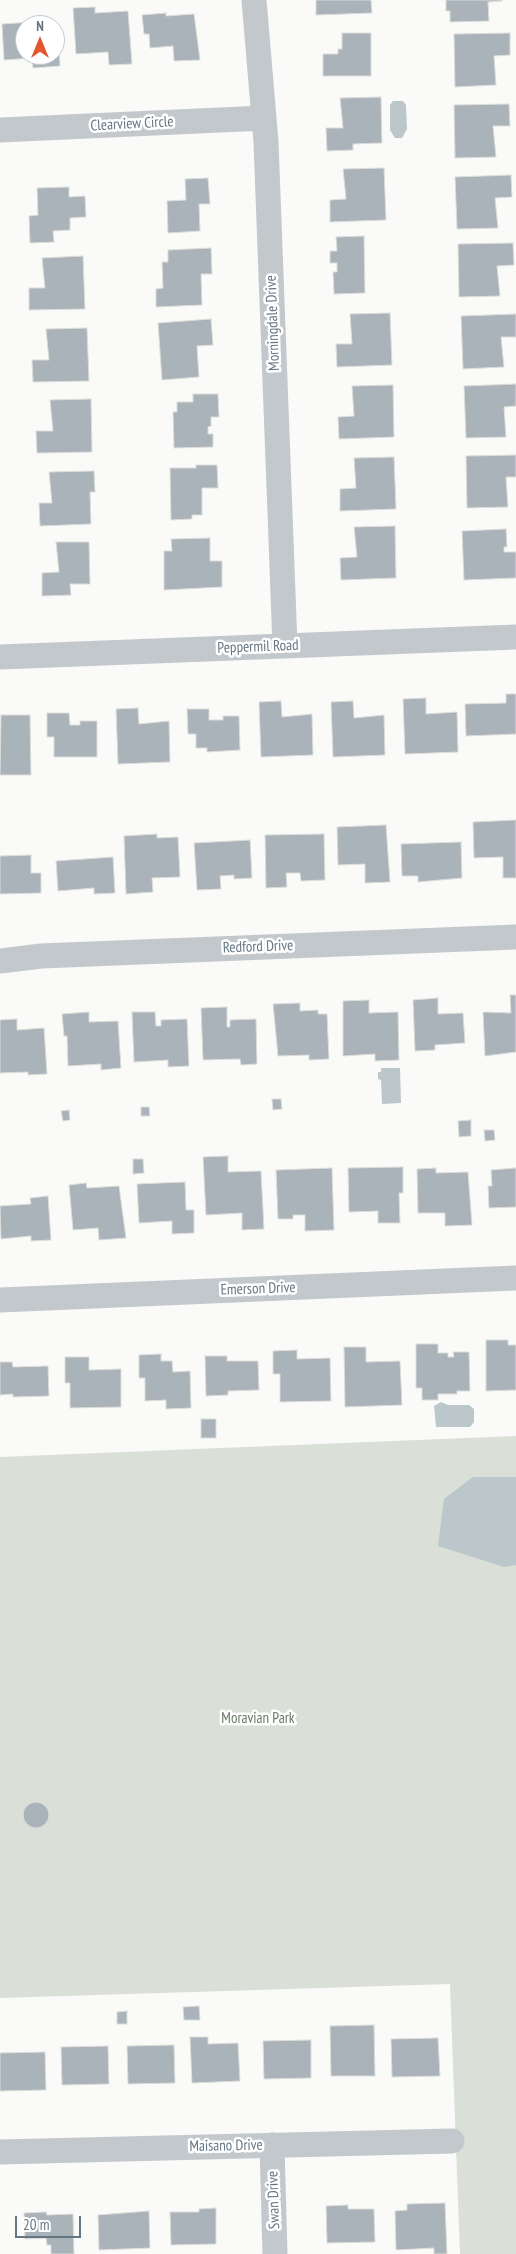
<!DOCTYPE html>
<style>
body{margin:0}
#map{position:relative;width:516px;height:2254px;overflow:hidden;background:#fafaf8;font-family:"PT Sans Narrow",sans-serif}
canvas{display:block}
.north{position:absolute;left:15px;top:15px;width:50px;height:50px;box-sizing:border-box;background:#fff;border:1px solid #c1c8cd;border-radius:50%;rotate:0deg;font-size:14px;font-weight:700;line-height:20px;text-align:center;color:#657683}
.north::after{content:'';display:block;margin:auto;width:18px;height:22px;background:#e4572e;clip-path:polygon(50% 0,100% 100%,50% 72%,0 100%)}
.scale{position:absolute;left:15px;top:2216px;width:66px;height:22px;box-sizing:border-box;border:2px solid #657683;border-top:0;padding-left:6px;font-size:15px;line-height:18px;white-space:nowrap;color:#657683;-webkit-text-stroke:4px #fff;paint-order:stroke}
</style>
<div id="map">
<canvas width="516" height="2254"></canvas>
<div class="north">N</div>
<div class="scale">20 m</div>
</div>
<script>
const g = document.querySelector('canvas').getContext('2d');
g.lineJoin = 'round';
function paint(path, color) { g.fillStyle = color; g.fill(path, 'evenodd'); }
const shape = rows => new Path2D(rows.map(r => 'M' + r).join(''));
function strokePath(path, color, width, dash) { g.strokeStyle = color; g.lineWidth = width; g.lineCap = dash ? 'butt' : 'round'; g.setLineDash(dash || []); g.stroke(path); }
function label(font, color, halo, rows, align = 'center') {
  g.font = font + ' "PT Sans Narrow",sans-serif'; g.lineWidth = 5; g.setLineDash([]); g.textBaseline = 'middle'; g.strokeStyle = halo; g.fillStyle = color; for (const [text, x, y, turn = 0] of rows) {
    g.save(); g.translate(x, y); g.rotate((+turn || 0) * Math.PI / 180); g.textAlign = isNaN(turn) ? turn : align; if (halo) g.strokeText(text, 0, 0); g.fillText(text, 0, 0); g.restore();
  }
}
const green = shape([
 [516,1436,516,2254,460,2254,450,1984,0,1998,0,1457]
]);
const water = shape([
 [393,101,403,101,406,105,407,129,402,138,395,138,390,130,390,105],
 [381,1068,400,1068,401,1103,382,1104,381,1080,378,1079,378,1072,381,1072],
 [441,1402,448,1405,469,1405,474,1409,474,1422,470,1427,436,1427,434,1406],
 [473,1477,516,1477,516,1565,504,1567,438,1546,444,1499]
]);
const building = shape([
 [316,0,371,0,372,13,316,15,316,0],
 [446,0,502,0,502,1,488,2,489,21,450,22,450,11,446,11,446,0],
 [95,7,95,13,128,11,132,64,109,65,108,52,76,54,73,8,95,7],
 [166,13,166,16,194,14,200,60,174,61,173,46,150,48,149,34,144,34,142,15,166,13],
 [33,22,33,25,25,25,25,55,55,55,55,42,59,42,60,66,33,68,32,58,4,60,2,24,33,22],
 [342,33,371,33,371,76,323,76,323,54,338,54,338,49,342,49,342,33],
 [510,33,510,55,494,56,496,85,455,87,454,34,510,33],
 [381,97,382,143,353,144,353,150,327,151,326,128,343,128,340,98,381,97],
 [509,104,510,126,493,126,496,157,455,158,454,105,509,104],
 [384,168,386,220,330,222,330,200,346,199,343,169,384,168],
 [511,175,512,197,495,198,498,228,457,229,455,177,511,175],
 [208,178,210,204,199,204,200,231,168,233,167,201,186,200,185,179,208,178],
 [69,187,69,197,85,196,86,217,70,218,70,230,53,231,54,242,30,243,29,216,38,215,37,188,69,187],
 [364,236,365,293,334,294,333,272,337,272,337,263,330,263,330,251,337,251,336,237,364,236],
 [513,243,514,265,497,266,500,296,459,297,458,244,513,243],
 [211,248,212,274,201,274,202,305,156,307,156,289,163,288,162,262,168,262,168,250,211,248],
 [83,256,85,309,29,310,29,288,45,288,42,258,83,256],
 [390,313,392,365,337,367,336,344,352,344,350,314,390,313],
 [516,314,516,337,501,337,504,367,463,369,461,316,516,314],
 [211,319,213,345,197,346,199,377,162,380,158,323,211,319],
 [87,328,89,381,33,382,32,360,49,360,46,329,87,328],
 [516,384,516,406,504,407,506,437,466,438,464,386,516,384],
 [393,385,394,437,339,439,338,417,354,416,352,386,393,385],
 [193,394,218,394,219,417,211,417,211,426,208,427,208,434,213,434,213,447,174,448,173,412,177,412,177,402,193,402,193,394],
 [91,399,92,452,37,453,36,431,53,431,50,400,91,399],
 [516,455,516,477,506,477,508,507,467,508,466,456,516,455],
 [394,457,396,509,340,511,340,489,356,488,354,458,394,457],
 [196,465,217,465,218,488,202,488,202,515,192,515,192,519,171,520,170,468,196,468,196,465],
 [94,471,95,492,90,492,91,524,40,526,39,503,52,503,49,472,94,471],
 [395,526,396,578,341,580,340,558,357,557,354,527,395,526],
 [506,529,507,547,504,547,504,552,516,552,516,578,464,580,462,531,506,529],
 [210,538,210,561,222,561,222,587,164,590,164,551,172,551,171,539,210,538],
 [56,542,89,542,90,584,70,584,71,595,42,596,42,573,59,572,56,542],
 [506,694,516,694,516,734,466,736,465,704,506,703,506,694],
 [426,698,426,714,457,712,458,752,405,754,403,699,426,698],
 [281,701,282,717,312,714,313,755,261,757,259,702,281,701],
 [353,701,354,718,384,715,385,755,333,757,331,702,353,701],
 [138,708,139,724,169,721,170,762,118,764,116,709,138,708],
 [187,709,209,709,209,720,223,720,223,716,239,716,240,750,207,752,207,748,196,748,196,734,188,734,187,709],
 [47,713,69,713,70,725,80,725,80,721,97,721,97,757,54,757,54,737,47,737,47,713],
 [1,715,30,715,31,775,0,775,1,715],
 [516,820,516,878,503,878,503,857,474,858,473,822,516,820],
 [386,825,390,882,365,883,365,864,338,865,337,827,386,825],
 [157,834,157,838,178,837,180,877,152,878,153,892,126,894,124,836,157,834],
 [324,834,325,880,301,881,300,873,286,873,287,887,266,888,265,835,324,834],
 [250,840,252,878,234,879,234,875,220,876,221,889,197,890,194,843,250,840],
 [461,842,462,878,418,882,418,876,402,876,401,844,461,842],
 [31,855,31,873,41,873,41,893,0,894,0,856,31,855],
 [113,857,115,893,94,894,94,888,58,891,56,861,113,857],
 [510,995,516,995,516,1052,485,1056,483,1012,511,1013,510,995],
 [438,998,438,1014,463,1013,465,1043,435,1045,435,1050,415,1051,413,1000,438,998],
 [369,1000,369,1013,398,1012,399,1060,375,1061,375,1054,343,1056,343,1001,369,1000],
 [300,1003,300,1011,318,1010,318,1014,327,1014,329,1059,309,1060,309,1055,278,1056,273,1004,300,1003],
 [227,1007,227,1027,230,1027,230,1020,256,1019,257,1064,241,1065,240,1059,203,1060,201,1008,227,1007],
 [89,1012,89,1022,118,1021,121,1068,101,1070,101,1064,68,1066,67,1036,64,1036,62,1014,89,1012],
 [132,1012,155,1012,156,1026,161,1026,161,1020,187,1019,189,1066,168,1067,168,1060,134,1062,132,1012],
 [17,1019,17,1030,44,1028,47,1074,28,1075,28,1072,0,1073,0,1020,17,1019],
 [272,1099,281,1099,282,1109,273,1110,272,1099],
 [141,1107,149,1107,150,1116,141,1116,141,1107],
 [69,1110,70,1120,63,1121,61,1111,69,1110],
 [471,1120,471,1136,459,1137,458,1121,471,1120],
 [484,1130,494,1130,495,1140,485,1141,484,1130],
 [228,1156,228,1172,261,1171,264,1229,242,1230,242,1213,206,1215,203,1157,228,1156],
 [133,1159,143,1159,144,1173,133,1174,133,1159],
 [403,1167,403,1193,399,1193,400,1223,378,1223,378,1211,349,1212,348,1168,403,1167],
 [332,1168,334,1230,305,1231,305,1215,293,1215,293,1219,278,1219,276,1170,332,1168],
 [436,1168,436,1173,468,1172,472,1225,445,1226,445,1213,418,1213,417,1169,436,1168],
 [516,1168,516,1207,489,1208,488,1186,492,1186,491,1170,516,1168],
 [185,1182,186,1210,194,1210,194,1233,172,1234,172,1221,139,1223,137,1184,185,1182],
 [86,1183,87,1188,119,1186,126,1238,99,1240,98,1228,73,1230,69,1185,86,1183],
 [48,1196,51,1240,31,1241,31,1236,1,1239,0,1206,31,1204,30,1198,48,1196],
 [486,1340,508,1340,508,1345,516,1345,516,1390,486,1391,486,1340],
 [416,1344,438,1344,438,1353,448,1353,448,1357,454,1357,453,1352,469,1352,470,1391,457,1391,457,1394,438,1394,438,1400,422,1400,422,1388,416,1388,416,1344],
 [344,1347,366,1347,366,1362,400,1361,402,1405,345,1407,344,1347],
 [297,1350,297,1359,330,1358,331,1401,280,1402,280,1374,273,1374,273,1351,297,1350],
 [161,1354,161,1361,172,1361,173,1372,190,1371,191,1408,166,1409,166,1400,145,1401,145,1378,139,1378,139,1355,161,1354],
 [205,1356,227,1356,227,1361,258,1361,259,1390,228,1391,228,1395,206,1396,205,1356],
 [65,1357,89,1357,89,1370,121,1369,121,1407,70,1408,70,1383,65,1383,65,1357],
 [0,1362,12,1362,13,1367,48,1366,49,1396,13,1397,13,1394,0,1395,0,1362],
 [201,1419,216,1419,216,1438,201,1438,201,1419],
 '23 1815a13 13 0 1 1 26 0a13 13 0 1 1-26 0Z',
 [199,2006,200,2020,184,2020,183,2007,199,2006],
 [127,2011,127,2024,117,2024,117,2012,127,2011],
 [374,2025,375,2076,331,2076,330,2026,374,2025],
 [190,2037,208,2037,208,2044,238,2043,240,2081,192,2083,190,2037],
 [438,2038,440,2076,392,2077,391,2039,438,2038],
 [311,2040,311,2078,264,2079,263,2041,311,2040],
 [174,2045,175,2083,128,2084,127,2046,174,2045],
 [108,2046,109,2084,62,2085,61,2047,108,2046],
 [45,2052,46,2090,0,2091,0,2053,45,2052],
 [445,2203,447,2254,434,2254,434,2248,396,2250,395,2211,407,2210,407,2204,445,2203],
 [348,2205,348,2209,374,2209,375,2242,327,2243,326,2206,348,2205],
 [216,2208,216,2244,171,2245,170,2212,199,2212,199,2209,216,2208],
 [149,2211,150,2248,99,2250,98,2215,149,2211],
 [46,2212,47,2215,73,2214,74,2254,51,2254,51,2245,47,2245,46,2238,25,2239,24,2213,46,2212]
]);
const minor = shape([
 [254,0,266,142,285,646],
 [0,130,264,118],
 [0,657,516,637],
 [0,961,41,956,516,937],
 [0,1300,516,1278],
 [272,2145,275,2254],
 [0,2152,452,2141]
]);
const streetNames = [
 ["Clearview Circle",132,124,-3],
 ["Morningdale Drive",273,323,-92],
 ["Peppermil Road",258,647,-2],
 ["Redford Drive",258,947,-2],
 ["Emerson Drive",258,1289,-2],
 ["Maisano Drive",226,2146,-1],
 ["Swan Drive",274,2200,-92]
];
const parkNames = [
 ["Moravian Park",258,1719]
];
paint(green, '#dadfd7');
paint(water, '#bbc7cb');
paint(building, '#aab3b9');
strokePath(building, '#dcdcda', 1);
strokePath(minor, '#c3c8cc', 25);
label('15px', '#657683', '#fff', streetNames);
label('15px', '#687a64', '#fff', parkNames);
</script>
